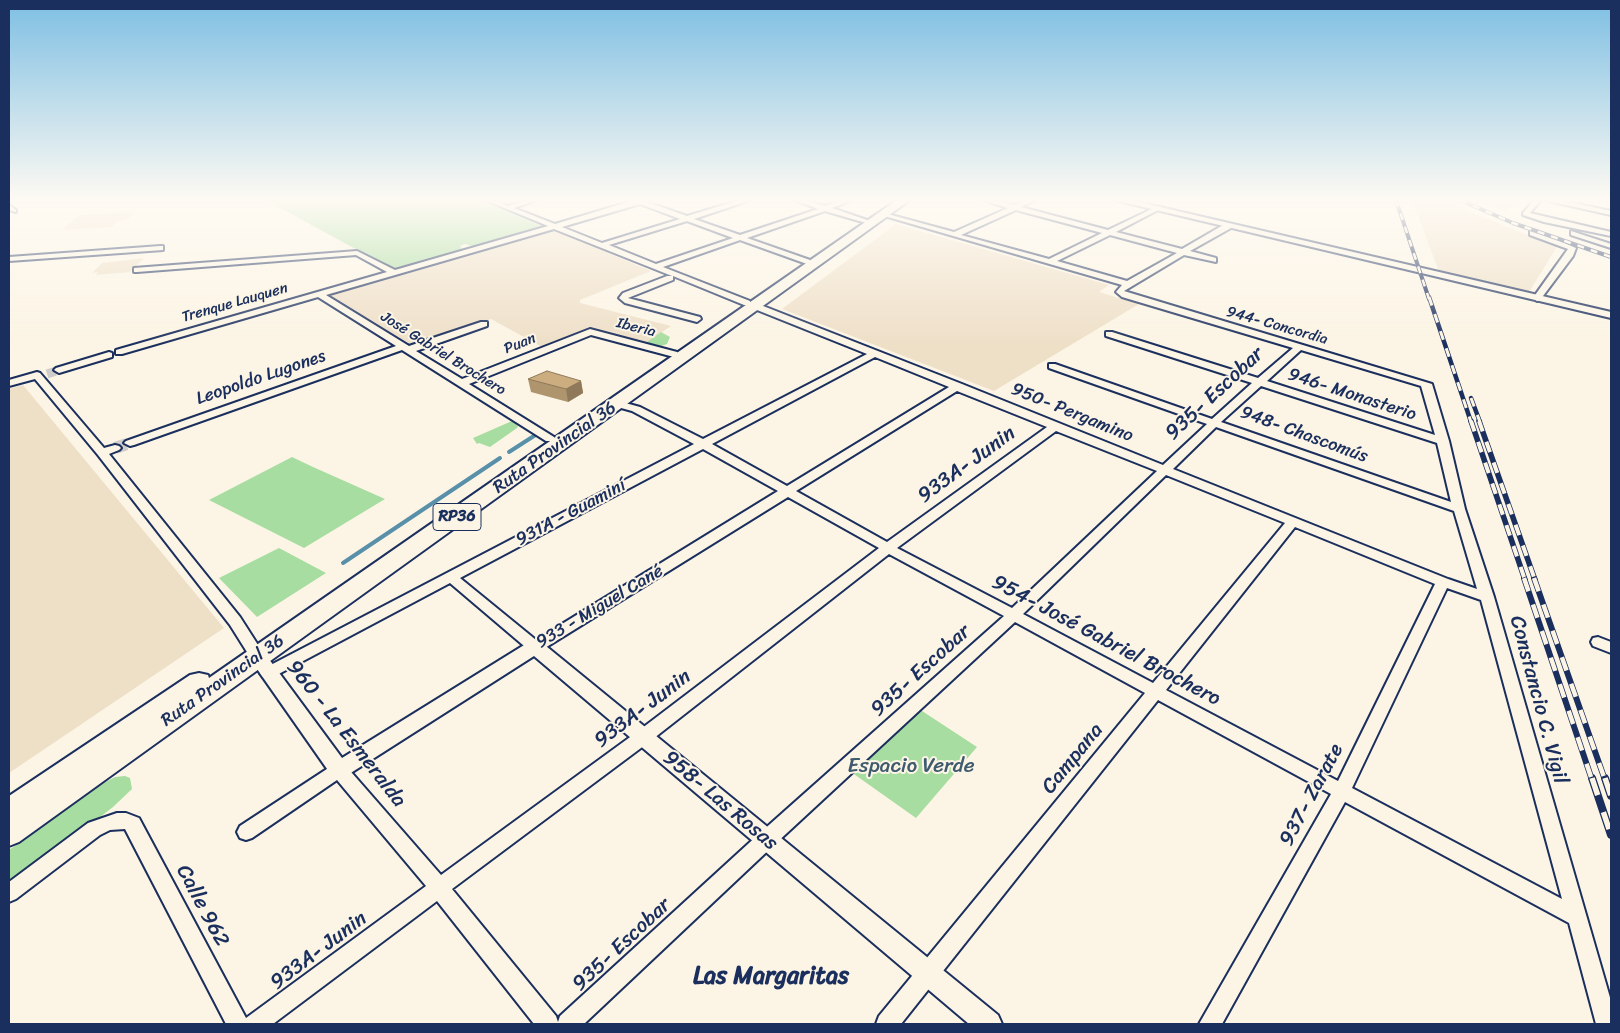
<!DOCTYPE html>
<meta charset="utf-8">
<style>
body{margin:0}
#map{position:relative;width:1620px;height:1033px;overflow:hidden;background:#fcf5e5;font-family:Sriracha,sans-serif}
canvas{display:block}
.frame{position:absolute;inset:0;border:10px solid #1b2f5e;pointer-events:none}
</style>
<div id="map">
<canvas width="1620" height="1033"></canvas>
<div class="frame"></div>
</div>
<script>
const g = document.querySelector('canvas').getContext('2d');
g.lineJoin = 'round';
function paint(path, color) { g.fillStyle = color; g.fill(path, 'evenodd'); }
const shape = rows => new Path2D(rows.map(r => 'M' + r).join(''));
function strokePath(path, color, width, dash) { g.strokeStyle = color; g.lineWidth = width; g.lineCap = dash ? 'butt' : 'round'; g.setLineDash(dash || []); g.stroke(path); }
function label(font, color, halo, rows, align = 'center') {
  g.font = font + ' Sriracha,sans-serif'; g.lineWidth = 4; g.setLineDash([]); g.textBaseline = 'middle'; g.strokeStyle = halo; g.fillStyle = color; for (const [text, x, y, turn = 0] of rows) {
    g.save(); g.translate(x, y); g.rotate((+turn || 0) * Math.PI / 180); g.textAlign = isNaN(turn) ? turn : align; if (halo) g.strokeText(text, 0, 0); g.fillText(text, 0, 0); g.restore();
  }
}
const built = shape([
 [1412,200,1441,200,1557,247,1529,292,1439,272],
 [1478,200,1519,200,1505,212],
 [136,211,127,220,118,221,111,227,62,230,80,215],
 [896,224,1109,285,1099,292,1139,304,994,391,782,309],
 [547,230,554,230,651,271,580,300,580,303,671,326,644,344,591,329,544,348,491,319,418,344,409,343,329,296,331,293],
 [144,258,130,272,96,275,98,272,92,273,102,263],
 [23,385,224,628,9,773,9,389]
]);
const green = shape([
 [266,200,479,200,542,226,472,246,465,244,460,246,462,249,392,269],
 [661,332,670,337,667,344,658,347,644,344],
 [512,421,518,426,517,428,490,447,479,443,477,444,473,438],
 [292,457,313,467,385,499,304,548,209,500],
 [279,548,326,573,257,617,219,578],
 [919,709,977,747,916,818,851,772],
 [125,776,130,778,132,789,113,807,9,887,9,850,96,787,115,777]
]);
const stream = shape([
 [509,452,537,434],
 [343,563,500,458]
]);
const minorTunnelFar1 = shape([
 [47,374,59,370]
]);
const minorTunnel = shape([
 [115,448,130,443]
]);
const minor = shape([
 [485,200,495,200,508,206,525,200,537,200,514,208,555,224,635,200,650,200,647,202,687,216,740,200,751,200,694,219,740,235,818,209,794,200,805,200,825,206,842,200,853,200,832,208,870,221,866,223,825,211,747,238,810,260,811,262,807,264,740,240,663,267,750,301,750,305,744,305,673,276,673,280,628,298,700,317,701,319,697,322,625,303,619,298,623,293,667,276,672,276,554,229,326,295,409,346,481,322,487,322,487,326,416,351,462,379,590,329,677,352,679,354,674,357,591,335,469,384,554,437,556,439,554,441,546,441,402,350,134,445,130,446,124,443,126,441,396,346,318,297,122,354,116,354,116,350,387,272,356,255,137,272,134,272,134,268,357,251,395,270,548,226,485,200],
 [640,204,680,219,602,243,562,227,640,204],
 [687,221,733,238,656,264,609,245,687,221],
 [983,200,995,200,1014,205,1026,200,1035,200,1021,207,1108,230,1156,207,1159,209,1158,210,1116,232,1182,249,1225,224,1231,224,1231,228,1190,251,1216,258,1216,262,1184,255,1124,291,1432,384,1449,441,1465,509,1494,597,1611,1001,1611,1024,1596,1024,1569,923,1345,802,1222,1024,1199,1024,1331,794,1158,700,901,1024,876,1024,879,1016,1145,693,1015,622,774,845,584,1024,534,1024,437,901,273,1024,226,1024,125,829,110,830,100,835,16,899,9,902,9,882,88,823,117,813,126,813,139,818,246,1018,426,886,337,780,252,838,246,840,240,838,237,832,240,826,333,765,339,763,345,765,441,875,637,732,879,548,788,497,540,651,535,652,530,651,450,583,273,677,268,679,263,677,260,673,263,669,694,444,632,411,614,406,613,404,614,402,618,401,640,407,703,439,867,354,752,308,752,304,758,304,962,384,1163,465,1207,424,1049,368,1049,364,1055,364,1212,419,1252,383,1106,336,1106,332,1112,332,1258,378,1293,348,1122,297,1116,292,1122,285,881,215,884,213,954,232,1008,208,983,200],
 [1016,210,1102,233,1049,259,961,235,1016,210],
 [1110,235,1177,253,1127,281,1057,261,1110,235],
 [1301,350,1421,386,1435,435,1267,381,1301,350],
 [875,357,949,387,787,486,712,444,875,357],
 [1261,386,1437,443,1451,502,1221,422,1261,386],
 [957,391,1047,427,887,542,796,491,957,391],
 [1216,427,1454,511,1477,589,1448,579,1173,469,1216,427],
 [1056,431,1157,471,1012,608,897,548,1056,431],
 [703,449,778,491,536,640,460,578,703,449],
 [1166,475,1285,523,1153,683,1023,614,1166,475],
 [1295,527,1435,584,1338,781,1166,690,1295,527],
 [889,554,1004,616,760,833,560,1016,558,1022,556,1016,452,889,649,742,889,554],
 [1447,588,1481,600,1562,899,1352,788,1447,588],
 [1534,200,1541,200,1530,213,1611,232,1611,236,1544,222,1523,215,1523,213,1534,200],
 [1544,200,1559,200,1611,211,1611,215,1544,200],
 [9,205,16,210,16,212,9,210,9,205],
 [1530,231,1536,231,1576,248,1573,256,1540,300,1537,301,1533,298,1568,249,1530,235,1530,231],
 [1571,231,1611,244,1611,248,1571,235,1571,231],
 [160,246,163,246,163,250,9,261,9,257,160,246],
 [109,352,112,353,112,357,59,373,54,370,56,368,109,352],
 [37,372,40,373,104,448,115,445,119,446,121,448,119,450,109,454,240,617,265,656,262,660,257,661,252,660,230,625,98,455,35,379,9,386,9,380,37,372],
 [1598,637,1611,642,1611,653,1593,646,1591,642,1593,638,1598,637]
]);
const tertiary = shape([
 [1114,200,1130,200,1611,312,1611,318,1114,200],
 [535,641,541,642,998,1015,1002,1024,969,1024,534,656,346,776,339,779,332,776,248,656,251,651,257,649,263,651,342,758,529,642,535,641]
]);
const primary = shape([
 [897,200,910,200,19,842,9,846,9,796,190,675,199,673,208,675,209,678,897,200]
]);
const railFar4 = shape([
 [1396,200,1429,299],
 [1460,200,1513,223,1611,257]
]);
const railFar3 = shape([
 [1429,297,1471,422],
 [1471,398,1480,422]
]);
const railFar2 = shape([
 [1471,421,1525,580],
 [1479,421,1535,580]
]);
const railFar1 = shape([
 [1524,578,1592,780],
 [1534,578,1605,780]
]);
const rail = shape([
 [1592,778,1611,835],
 [1605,778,1611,796]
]);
const wall = shape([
 [528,379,581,381,583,393,568,402,531,392]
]);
const shadedWall = shape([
 [581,381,583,393,568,402,566,389]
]);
const building = shape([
 [547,371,581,381,566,389,528,379,547,371]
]);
const farStreetnames = [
 ["Trenque Lauquen",235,303,-16],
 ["944- Concordia",1277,326,16],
 ["Iberia",636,328,14],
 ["Puan",520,344,-22],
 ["José Gabriel Brochero",443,354,32]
];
const shields = [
 [457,517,48]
];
const shieldNames = [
 ["RP36",457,517]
];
const streetNames = [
 ["Leopoldo Lugones",261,378,-19],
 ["946- Monasterio",1352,395,18],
 ["950- Pergamino",1072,413,22],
 ["948- Chascomús",1304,435,20],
 ["Ruta Provincial 36",555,448,-35],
 ["931A - Guaminí",571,513,-28],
 ["933 - Miguel Cané",600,607,-31],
 ["Ruta Provincial 36",223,681,-35]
];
const nearStreetnames = [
 ["935- Escobar",1215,394,-43],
 ["933A- Junin",967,465,-36],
 ["954- José Gabriel Brochero",1106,641,28],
 ["935- Escobar",921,671,-42],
 ["Constancio C. Vigil",1538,700,75],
 ["933A- Junin",643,709,-37],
 ["960 - La Esmeralda",346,734,52],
 ["Campana",1073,759,-51],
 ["937- Zarate",1312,795,-62],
 ["958- Las Rosas",720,801,40],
 ["Calle 962",202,906,62],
 ["935- Escobar",622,945,-43],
 ["933A- Junin",319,951,-37]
];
const nearParknames = [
 ["Espacio Verde",911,767]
];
const nearQuarternames = [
 ["Las Margaritas",771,977]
];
paint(built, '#eedfc7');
paint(green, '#a7dda0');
strokePath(stream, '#5890aa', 4);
strokePath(minorTunnelFar1, '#cfcdca', 9, [9, 5]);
strokePath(minorTunnel, '#cfcdca', 12, [12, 6]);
strokePath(minor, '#1b2f5e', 4);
strokePath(tertiary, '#1b2f5e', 4);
strokePath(primary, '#1b2f5e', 4);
paint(minor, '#fcf5e5');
paint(tertiary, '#fcf5e5');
paint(primary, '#fcf5e5');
strokePath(railFar4, '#1b2f5e', 4);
strokePath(railFar3, '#1b2f5e', 4.5);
strokePath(railFar2, '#1b2f5e', 5.5);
strokePath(railFar1, '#1b2f5e', 6);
strokePath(rail, '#1b2f5e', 8);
strokePath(railFar4, '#fcf5e5', 2.5, [7]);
strokePath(railFar3, '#fcf5e5', 3, [9]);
strokePath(railFar2, '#fcf5e5', 4, [11]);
strokePath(railFar1, '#fcf5e5', 4.5, [14]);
strokePath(rail, '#fcf5e5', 5.5, [18]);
paint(wall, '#af956e');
paint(shadedWall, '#8f795a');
paint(building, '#ccad80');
strokePath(building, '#8f795a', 1);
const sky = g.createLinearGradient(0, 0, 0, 345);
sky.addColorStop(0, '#7ebfe3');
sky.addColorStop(0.58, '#fefaf3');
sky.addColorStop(1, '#fefaf300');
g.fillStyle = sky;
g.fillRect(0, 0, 1620, 345);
label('15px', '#1b2f5e', '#fcf5e5', farStreetnames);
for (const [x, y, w] of shields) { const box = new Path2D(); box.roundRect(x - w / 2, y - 13.5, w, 27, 4); g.fillStyle = '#fcf5e5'; g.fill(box); strokePath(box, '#1b2f5e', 1); }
label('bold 16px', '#1b2f5e', null, shieldNames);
label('18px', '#1b2f5e', '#fcf5e5', streetNames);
label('21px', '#1b2f5e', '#fcf5e5', nearStreetnames);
label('21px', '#3e5a6e', '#fcf5e5', nearParknames);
label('bold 24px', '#1b2f5e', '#fcf5e5', nearQuarternames);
</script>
